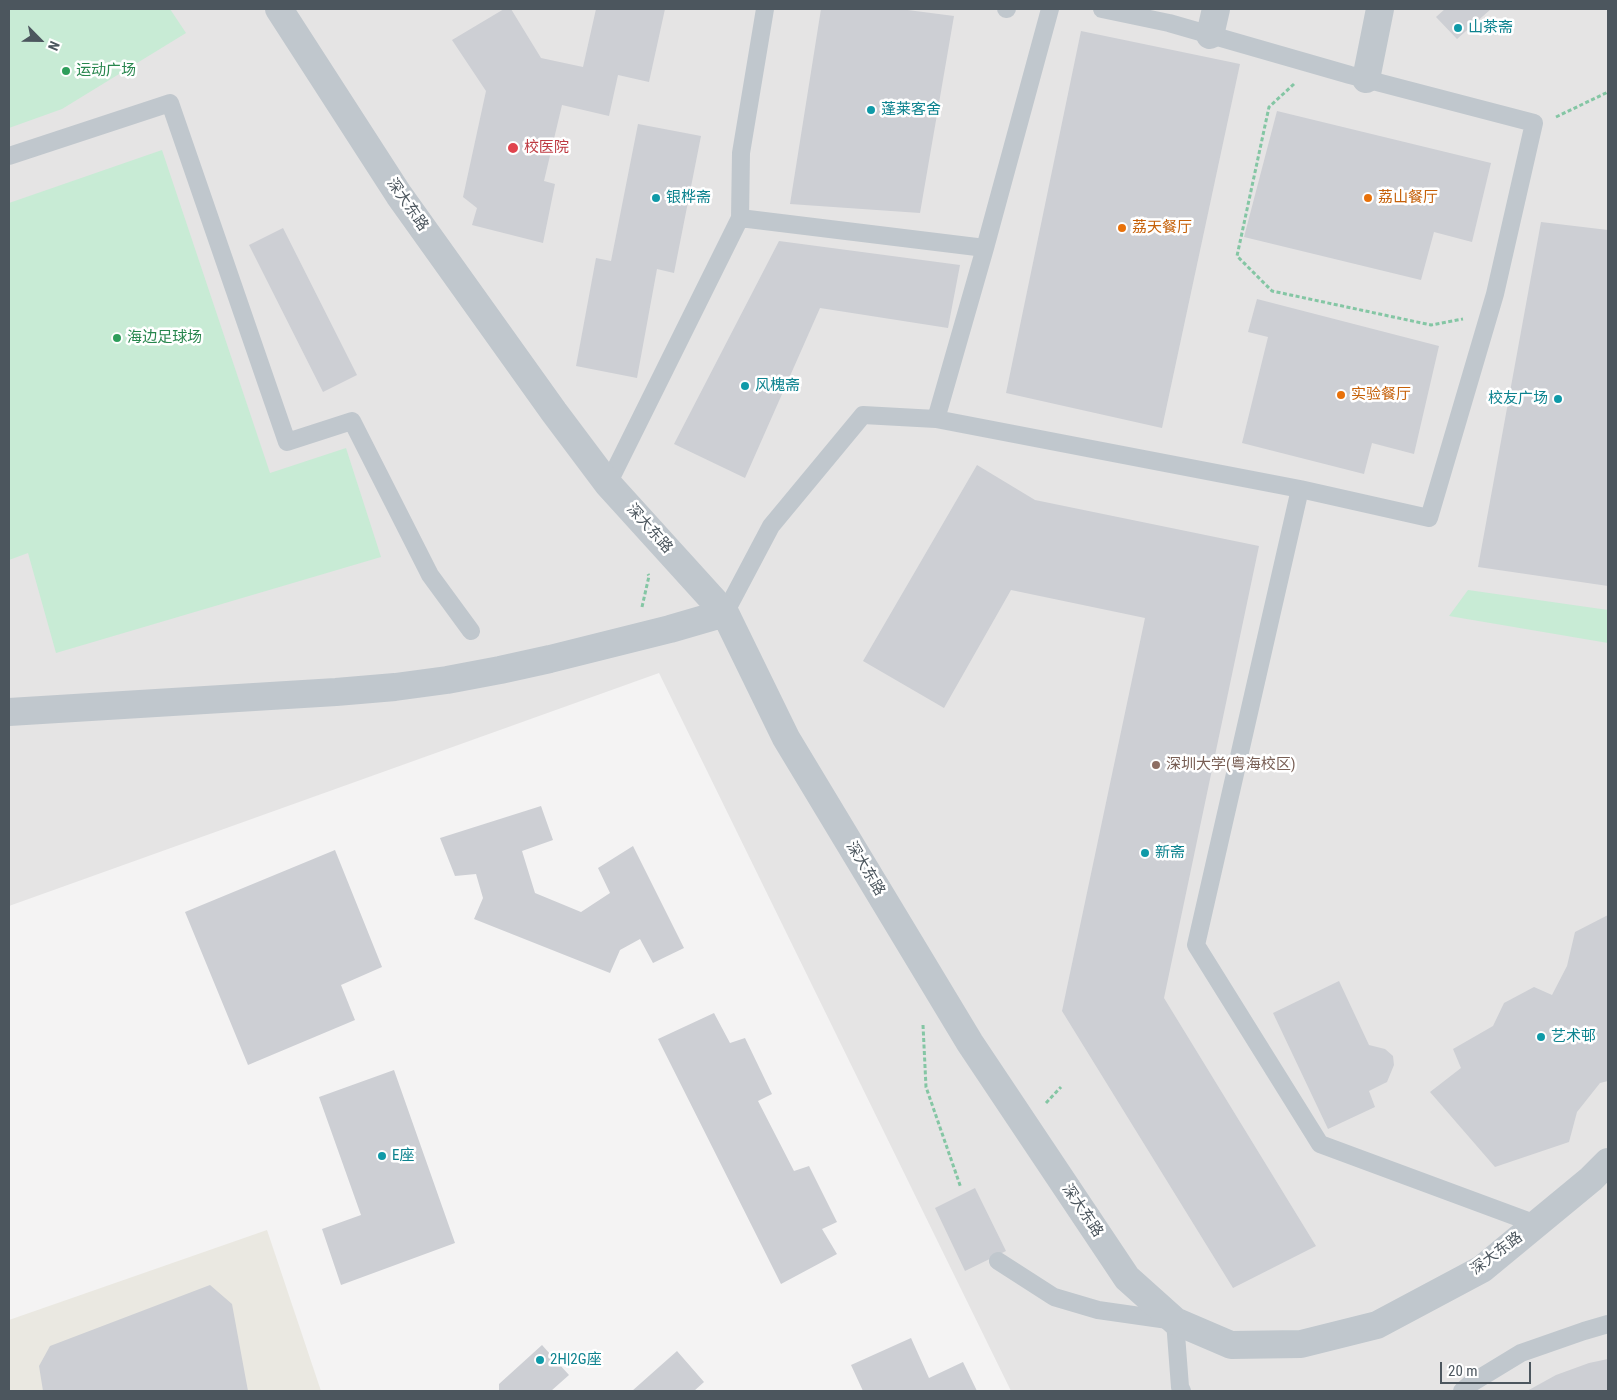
<!DOCTYPE html>
<meta charset="utf-8">
<style>
body{margin:0}
#map{position:relative;width:1617px;height:1400px;overflow:hidden;background:#f4f3f3;font-family:"Roboto Condensed",sans-serif}
canvas{display:block}
.frame{position:absolute;inset:0;border:10px solid #4c565e;pointer-events:none}
.north{position:absolute;left:15px;top:15px;width:50px;height:50px;-webkit-text-stroke:4px #fff;paint-order:stroke;rotate:113deg;font-size:14px;font-weight:700;line-height:20px;text-align:center;color:#4c565e}
.north::after{content:'';display:block;margin:auto;width:18px;height:22px;background:#4c565e;clip-path:polygon(50% 0,100% 100%,50% 72%,0 100%)}
.scale{position:absolute;left:1440px;top:1362px;width:91px;height:22px;box-sizing:border-box;border:2px solid #4c565e;border-top:0;padding-left:6px;font-size:15px;line-height:18px;white-space:nowrap;color:#4c565e;-webkit-text-stroke:4px #fff;paint-order:stroke}
</style>
<div id="map">
<canvas width="1617" height="1400"></canvas>
<div class="frame"></div>
<div class="north">N</div>
<div class="scale">20 m</div>
</div>
<script>
const g = document.querySelector('canvas').getContext('2d');
g.lineJoin = 'round';
function paint(path, color) { g.fillStyle = color; g.fill(path, 'evenodd'); }
const shape = rows => new Path2D(rows.map(r => 'M' + r).join(''));
function strokePath(path, color, width, dash) { g.strokeStyle = color; g.lineWidth = width; g.lineCap = dash ? 'butt' : 'round'; g.setLineDash(dash || []); g.stroke(path); }
function label(font, color, halo, rows, align = 'center') {
  g.font = font + ' "Roboto Condensed","Noto Sans SC",sans-serif'; g.lineWidth = 5; g.setLineDash([]); g.textBaseline = 'middle'; g.strokeStyle = halo; g.fillStyle = color; for (const [text, x, y, turn = 0] of rows) {
    g.save(); g.translate(x, y); g.rotate((+turn || 0) * Math.PI / 180); g.textAlign = isNaN(turn) ? turn : align; if (halo) g.strokeText(text, 0, 0); g.fillText(text, 0, 0); g.restore();
  }
}
const commercial = shape([
 [267,1230,321,1391,9,1391,9,1320]
]);
const education = shape([
 [9,9,1608,9,1608,1391,1011,1391,659,673,9,906]
]);
const green = shape([
 [9,9,170,9,186,33,62,109,9,128],
 [162,150,270,473,346,448,381,557,56,653,28,553,9,560,9,203],
 [1468,590,1608,610,1608,643,1449,616]
]);
const building = shape([
 [504,9,511,9,541,58,583,67,596,9,665,9,649,82,618,75,609,116,562,105,544,181,555,184,543,243,472,225,477,208,463,197,486,91,452,40],
 [821,9,900,9,954,16,920,213,790,204],
 [1445,9,1491,9,1457,39,1436,17],
 [1081,31,1240,64,1162,428,1006,393],
 [1277,111,1491,163,1472,242,1434,232,1421,280,1244,237],
 [638,124,701,136,674,273,657,269,637,378,576,366,596,258,611,261],
 [1541,222,1608,230,1608,586,1478,567],
 [283,228,357,375,323,392,249,245],
 [779,241,960,265,948,328,820,308,745,478,674,444],
 [1257,299,1439,346,1414,454,1372,443,1364,474,1242,443,1268,337,1248,332],
 [977,465,1035,500,1259,546,1164,998,1316,1246,1233,1288,1062,1011,1145,618,1011,590,944,708,863,661],
 [541,806,553,840,522,851,535,893,581,912,610,893,598,868,633,846,684,948,653,963,640,939,620,950,610,973,474,919,483,898,476,874,455,876,440,838],
 [335,850,382,967,341,985,355,1020,248,1065,185,912],
 [1608,915,1608,1081,1600,1083,1577,1112,1569,1142,1495,1167,1430,1092,1461,1068,1453,1049,1493,1026,1504,1003,1534,987,1552,995,1567,966,1575,932],
 [1339,981,1369,1045,1385,1049,1393,1056,1394,1065,1387,1082,1369,1091,1375,1107,1328,1129,1273,1013],
 [714,1013,730,1043,745,1038,772,1094,758,1101,794,1171,809,1166,837,1222,822,1229,837,1254,781,1284,658,1039],
 [394,1070,455,1243,341,1285,322,1229,361,1215,319,1097],
 [975,1188,1006,1251,965,1271,935,1208],
 [210,1285,232,1304,248,1391,43,1391,39,1366,50,1346],
 [911,1338,929,1378,963,1362,977,1391,863,1391,851,1365],
 [542,1345,569,1375,551,1391,499,1391,499,1384],
 [677,1351,704,1382,694,1391,632,1391],
 [1608,1359,1608,1391,1527,1391,1556,1375,1589,1363]
]);
const path = shape([
 [1294,84,1269,107,1237,256,1272,291,1431,325,1463,319],
 [1556,117,1608,92],
 [642,607,649,576,648,574],
 [923,1025,926,1087,961,1188],
 [1046,1103,1061,1087]
]);
const lane = shape([
 [1006,9,1007,9],
 [9,156,170,103,287,442,352,421,430,575,471,631],
 [740,218,985,248],
 [936,419,1300,489,1429,518,1495,294,1534,123,1350,75,1169,23,1102,9],
 [608,484,740,218,741,153,765,9],
 [1300,489,1196,945,1320,1144,1536,1224],
 [725,613,771,526,863,415,936,419,985,248,1050,9],
 [998,1261,1054,1297,1098,1310,1175,1321,1180,1387,1182,1391],
 [1462,1391,1470,1384,1521,1353,1584,1331,1608,1324]
]);
const street = shape([
 [279,9,399,195,554,412,608,484,725,613,786,738,970,1043,1127,1278,1175,1321,1231,1345,1301,1344,1377,1325,1482,1269,1591,1179,1608,1162],
 [1210,35,1216,9],
 [1366,79,1380,9],
 [9,712,336,692,395,687,447,680,500,670,550,659,670,629,725,613]
]);
const markers = [
 [1458,28,5,"#0f9aa8"],
 [66,71,5,"#2e9e5b"],
 [871,110,5,"#0f9aa8"],
 [513,148,6,"#e0444e"],
 [656,198,5,"#0f9aa8"],
 [1368,198,5,"#e8710a"],
 [1122,228,5,"#e8710a"],
 [117,338,5,"#2e9e5b"],
 [745,386,5,"#0f9aa8"],
 [1341,395,5,"#e8710a"],
 [1558,399,5,"#0f9aa8"],
 [1156,765,5,"#8d6e63"],
 [1145,853,5,"#0f9aa8"],
 [1541,1037,5,"#0f9aa8"],
 [382,1156,5,"#0f9aa8"],
 [540,1360,5,"#0f9aa8"]
];
const cultureNames = [
 ["山茶斋",1468,28],
 ["蓬莱客舍",881,110],
 ["银桦斋",666,198],
 ["风槐斋",755,386],
 ["校友广场",1548,399,"right"],
 ["新斋",1155,853],
 ["艺术邨",1551,1037],
 ["E座",392,1156],
 ["2H|2G座",550,1360]
];
const leisureNames = [
 ["运动广场",76,71],
 ["海边足球场",127,338]
];
const healthNames = [
 ["校医院",524,148]
];
const foodNames = [
 ["荔山餐厅",1378,198],
 ["荔天餐厅",1132,228],
 ["实验餐厅",1351,395]
];
const streetNames = [
 ["深大东路",407,205,55],
 ["深大东路",649,529,48],
 ["深大东路",865,869,59],
 ["深大东路",1082,1211,56],
 ["深大东路",1497,1254,-37]
];
const educationNames = [
 ["深圳大学(粤海校区)",1166,765]
];
paint(commercial, '#eae8e1');
paint(education, '#e5e4e4');
paint(green, '#c8ebd5');
paint(building, '#cdcfd4');
strokePath(path, '#84c6a4', 3, [4, 2.5]);
strokePath(lane, '#c0c7cd', 18);
strokePath(street, '#c0c7cd', 28);
for (const [x, y, r, color] of markers) { const dot = new Path2D(); dot.arc(x, y, r, 0, 2 * Math.PI); g.fillStyle = color; g.fill(dot); strokePath(dot, '#fff', 2); }
label('15px', '#0d838f', '#fff', cultureNames, 'left');
label('15px', '#27864d', '#fff', leisureNames, 'left');
label('15px', '#be3a42', '#fff', healthNames, 'left');
label('15px', '#c56008', '#fff', foodNames, 'left');
label('15px', '#4c565e', '#fff', streetNames);
label('15px', '#785e54', '#fff', educationNames, 'left');
</script>
